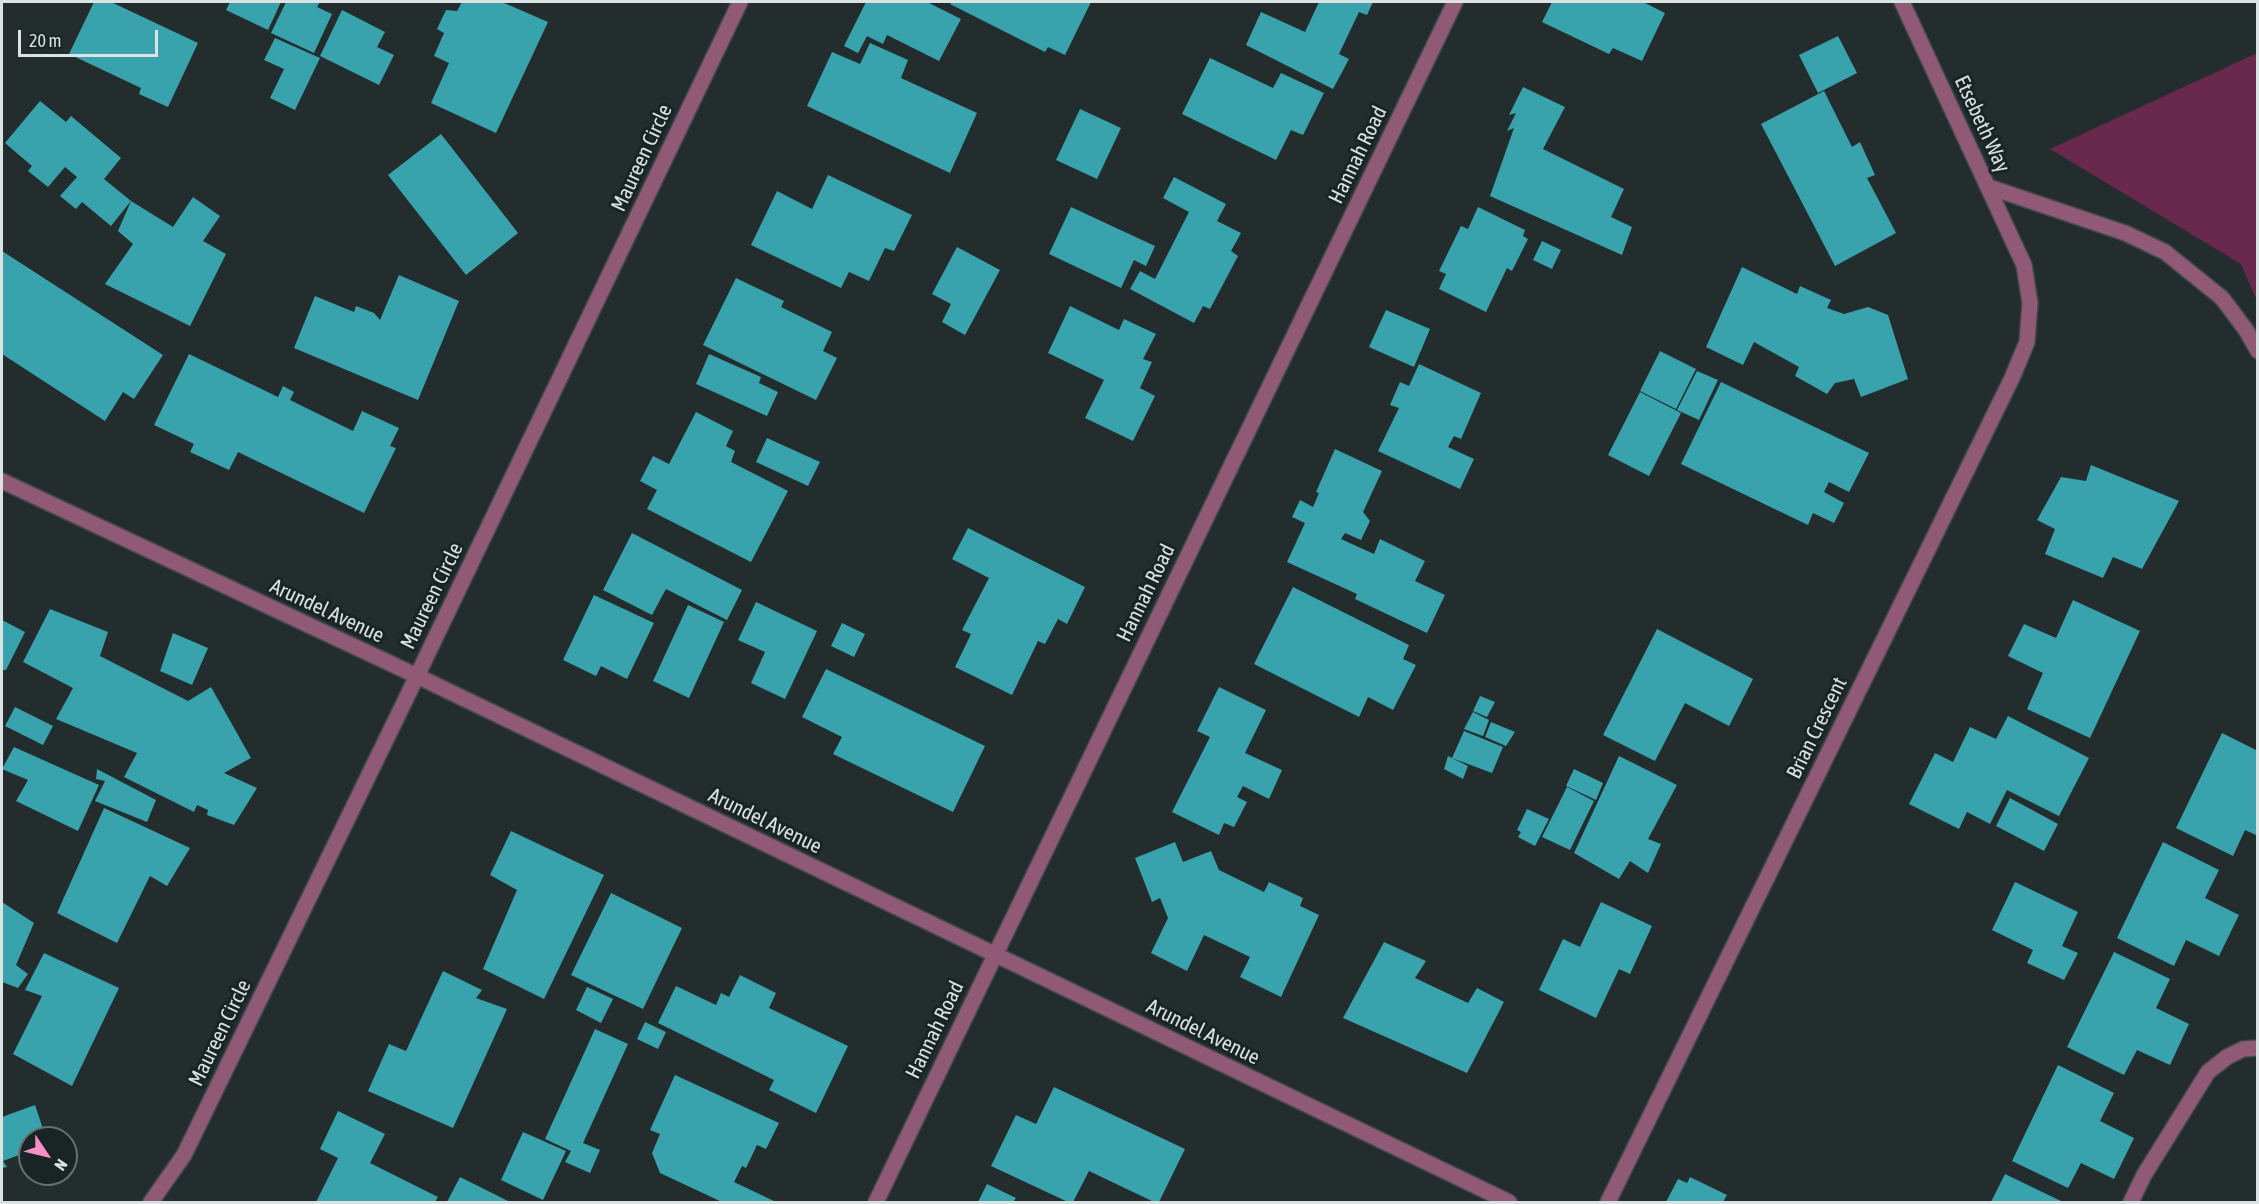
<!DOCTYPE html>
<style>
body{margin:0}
#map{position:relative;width:2259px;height:1204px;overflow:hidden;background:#232d2e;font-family:"Asap Condensed",sans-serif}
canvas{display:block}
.frame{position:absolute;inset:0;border:3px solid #dbe2e3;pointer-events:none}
.north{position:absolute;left:18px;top:1126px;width:60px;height:60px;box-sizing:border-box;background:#192425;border:2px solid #677071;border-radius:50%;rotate:125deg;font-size:16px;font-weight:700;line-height:24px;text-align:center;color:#dbe2e3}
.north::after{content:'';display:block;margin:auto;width:21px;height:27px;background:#fa8fc7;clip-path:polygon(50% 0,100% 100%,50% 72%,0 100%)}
.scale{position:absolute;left:18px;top:30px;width:140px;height:27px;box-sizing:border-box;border:3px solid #dbe2e3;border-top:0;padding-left:8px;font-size:18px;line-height:21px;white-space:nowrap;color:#dbe2e3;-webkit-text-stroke:4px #192425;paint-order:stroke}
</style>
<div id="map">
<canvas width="2259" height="1204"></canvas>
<div class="frame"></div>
<div class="north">N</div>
<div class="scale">20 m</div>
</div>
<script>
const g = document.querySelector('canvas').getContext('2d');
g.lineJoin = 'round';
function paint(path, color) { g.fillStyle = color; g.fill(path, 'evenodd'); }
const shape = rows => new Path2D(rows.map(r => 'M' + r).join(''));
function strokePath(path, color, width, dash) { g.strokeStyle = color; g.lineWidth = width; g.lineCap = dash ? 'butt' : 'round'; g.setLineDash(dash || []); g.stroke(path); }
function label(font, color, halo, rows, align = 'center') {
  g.font = font + ' "Asap Condensed",sans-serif'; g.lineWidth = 6; g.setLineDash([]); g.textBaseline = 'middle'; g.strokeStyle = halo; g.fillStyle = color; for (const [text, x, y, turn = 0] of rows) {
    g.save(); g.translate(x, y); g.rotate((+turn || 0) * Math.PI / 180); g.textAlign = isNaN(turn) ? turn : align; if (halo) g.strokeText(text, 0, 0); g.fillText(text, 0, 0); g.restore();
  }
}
const green = shape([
 [2257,53,2257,301,2241,264,2050,149]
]);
const building = shape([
 [94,2,111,2,198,43,168,107,139,94,141,88,69,54],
 [230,2,281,2,268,30,226,10],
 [286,2,320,2,317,7,332,14,314,53,271,33],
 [462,2,502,2,548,22,496,133,431,103,449,63,434,56,444,33,437,29,446,10,457,11],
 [866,2,927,2,961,19,939,61,887,35,883,44,867,36,858,53,844,46],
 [952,2,1091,2,1065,55,1048,47,1045,52,950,4],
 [1319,2,1373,2,1367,15,1359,12,1339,54,1349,59,1333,89,1246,45,1261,12,1305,32],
 [1552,2,1643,2,1665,13,1642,61,1613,48,1609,54,1542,22],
 [342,10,385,32,377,47,394,55,379,85,320,56],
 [1838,36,1857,73,1818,93,1799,55],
 [275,38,320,58,295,110,270,98,284,69,264,60],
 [870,43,908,60,901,78,977,113,950,173,807,106,832,52,860,64],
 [1210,58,1273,88,1281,73,1324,93,1303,135,1291,130,1276,160,1182,114],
 [1523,87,1565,107,1543,149,1624,189,1611,217,1632,227,1622,255,1490,196,1514,128,1507,131,1516,113,1509,115],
 [1824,91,1852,147,1860,142,1875,175,1867,178,1896,233,1835,266,1761,124],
 [40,101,66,122,71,116,121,158,104,179,131,201,173,227,193,197,220,216,203,241,226,254,190,326,105,284,133,244,118,231,131,201,111,226,82,202,76,209,60,196,77,177,65,167,48,187,28,171,32,166,5,143],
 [1080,109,1121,128,1097,179,1056,160],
 [441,134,518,233,466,275,388,175],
 [828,175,912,215,894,251,885,248,869,281,849,272,841,288,751,245,777,191,812,209],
 [1174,177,1226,204,1217,221,1241,233,1231,251,1238,256,1210,309,1203,306,1194,323,1130,289,1140,271,1155,279,1189,212,1163,198],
 [1071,207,1155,246,1146,266,1134,260,1121,288,1049,254],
 [1478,207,1525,230,1523,236,1528,239,1512,271,1507,268,1486,312,1439,289,1446,274,1439,271,1461,226,1468,229],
 [1542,241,1561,250,1552,269,1533,260],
 [957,247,1000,270,965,335,942,322,951,304,932,294],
 [2,251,163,355,134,399,123,392,105,421,2,354],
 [1742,267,1797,294,1800,286,1831,300,1827,308,1844,314,1868,307,1888,315,1908,379,1861,397,1854,379,1835,383,1827,394,1795,376,1799,367,1754,342,1743,365,1706,347],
 [399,275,459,301,418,400,294,348,315,296,354,312,356,306,374,313,380,320],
 [736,278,784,301,781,307,832,332,823,351,837,358,816,400,703,345],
 [1070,306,1119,330,1124,319,1156,334,1143,359,1152,362,1140,388,1155,396,1133,441,1085,418,1104,380,1048,353],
 [1386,310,1430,329,1414,367,1369,347],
 [1660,351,1696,369,1676,409,1640,391],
 [189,354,278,397,283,386,294,392,290,400,353,431,362,411,399,428,390,446,396,448,364,513,238,452,229,470,190,452,194,444,154,425],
 [709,354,761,377,759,383,778,392,767,416,696,384],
 [1419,364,1481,393,1461,439,1454,436,1448,447,1474,459,1460,489,1378,451,1399,408,1390,405,1400,382,1409,386],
 [1697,371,1718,380,1699,420,1677,410],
 [1721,382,1869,453,1849,492,1829,482,1824,492,1844,503,1834,523,1813,513,1808,525,1681,464],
 [1640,392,1681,413,1649,476,1608,455],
 [696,412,733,431,726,446,735,451,731,462,788,491,751,562,647,509,657,490,640,481,653,456,669,464],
 [767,438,820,462,808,486,756,462],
 [1335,449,1382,471,1363,512,1370,521,1361,540,1345,533,1341,539,1374,554,1380,539,1425,561,1415,581,1445,595,1427,633,1355,599,1357,594,1287,562,1305,523,1292,517,1300,500,1313,507,1319,493,1316,492],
 [2091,465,2179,501,2142,569,2113,557,2103,578,2045,554,2055,529,2037,520,2061,477,2086,481],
 [968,528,1085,587,1067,624,1058,619,1045,644,1038,641,1012,695,955,667,971,634,962,630,989,578,952,559],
 [632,533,742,590,727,620,666,589,652,615,603,590],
 [1293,587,1409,645,1403,659,1416,665,1393,710,1368,697,1359,717,1254,664],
 [594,595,654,623,627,679,601,666,596,676,563,660],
 [2073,600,2140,631,2090,738,2027,709,2043,673,2008,656,2024,624,2056,638],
 [756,602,817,631,785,699,751,683,765,652,738,640],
 [688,605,724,622,689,698,653,681],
 [50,609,108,632,100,656,188,701,211,687,251,758,224,773,257,788,234,825,207,815,208,810,197,805,194,812,124,777,137,753,56,719,73,688,23,662],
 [2,620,25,632,6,670,2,670],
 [842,623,865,634,854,657,831,646],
 [1657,629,1753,679,1729,726,1685,703,1655,761,1603,735],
 [173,633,208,648,192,685,160,671],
 [826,669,985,746,953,812,833,754,842,737,802,717],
 [1219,687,1266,710,1245,753,1282,770,1269,799,1243,786,1237,797,1247,802,1234,827,1224,823,1219,835,1172,812,1210,737,1197,731],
 [1480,696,1495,702,1487,717,1473,711],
 [15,707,53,726,43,745,5,726],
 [1473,712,1489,720,1483,736,1464,729],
 [2008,716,2089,758,2059,816,2007,790,1990,824,1967,812,1959,829,1909,804,1935,753,1953,762,1970,727,1996,739],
 [1491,722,1515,732,1506,746,1485,737],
 [1464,731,1503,747,1492,773,1452,758],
 [2222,733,2258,751,2258,836,2245,830,2233,856,2176,828],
 [14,747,99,785,78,831,16,801,28,780,2,769],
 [1448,756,1468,766,1463,779,1444,769],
 [1619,756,1677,785,1648,839,1661,844,1648,873,1630,861,1619,879,1574,853],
 [97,769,156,800,147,822,95,801,105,781,96,779],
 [1574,769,1603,783,1596,800,1566,786],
 [1567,787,1594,801,1570,850,1542,837],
 [2010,798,2058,824,2044,851,1996,826],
 [104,808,190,848,167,886,150,876,117,943,57,913],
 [1527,809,1549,819,1535,846,1518,837,1521,832,1517,830],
 [511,831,604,875,544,999,483,969,517,890,490,875],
 [1175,842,1183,862,1211,851,1219,870,1264,892,1269,882,1303,898,1300,906,1319,915,1281,997,1240,977,1250,957,1204,935,1187,971,1151,953,1168,918,1160,898,1152,902,1135,858],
 [2163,842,2219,870,2205,898,2239,915,2219,956,2186,940,2174,966,2117,938],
 [2015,882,2078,912,2062,946,2078,953,2064,980,2027,963,2033,950,1992,930],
 [611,893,682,928,643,1009,571,975],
 [2,902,34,923,16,965,28,974,18,988,2,982],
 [1601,902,1652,926,1630,974,1619,969,1596,1018,1539,990,1563,939,1580,947],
 [1384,942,1426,961,1415,978,1468,1003,1477,988,1504,1002,1467,1073,1343,1018],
 [2114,952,2170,979,2156,1008,2189,1024,2170,1065,2137,1050,2124,1075,2067,1047],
 [44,953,119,988,72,1086,13,1054,42,996,25,990],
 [443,971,482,990,476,998,507,1009,453,1128,368,1091,389,1044,406,1051],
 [740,975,776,993,769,1008,848,1046,816,1113,769,1090,774,1080,658,1023,676,986,716,1005,721,993,729,997],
 [587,987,613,999,601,1023,576,1010],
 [645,1022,666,1032,658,1049,637,1039],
 [595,1029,628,1044,583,1143,600,1150,590,1173,565,1162,571,1151,545,1139],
 [2058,1065,2114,1093,2100,1121,2134,1138,2114,1179,2081,1163,2068,1188,2012,1161],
 [675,1075,779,1123,766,1149,757,1145,746,1168,742,1166,734,1182,776,1202,722,1202,660,1173,652,1153,660,1134,650,1130],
 [1054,1087,1185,1149,1159,1202,1154,1202,1089,1171,1073,1202,1068,1202,991,1166,1016,1115,1036,1124],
 [35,1105,46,1138,30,1138,30,1156,28,1156,27,1152,3,1161,7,1167,2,1168,2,1117],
 [338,1111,385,1134,370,1163,438,1197,435,1202,316,1202,338,1158,320,1149],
 [523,1132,566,1151,543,1200,501,1180],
 [2005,1174,2063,1202,1991,1202],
 [460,1177,510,1202,447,1202],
 [1690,1177,1727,1195,1723,1202,1666,1202,1678,1179,1687,1183],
 [987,1184,1016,1198,1013,1202,978,1202]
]);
const lane = shape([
 [2131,1202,2144,1175,2208,1072,2227,1057,2243,1049,2258,1048]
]);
const street = shape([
 [1989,187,2125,233,2165,252,2222,298,2246,330,2258,351],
 [2,481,417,676,1509,1202],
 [151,1202,184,1155,417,676,740,2],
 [876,1202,1455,2],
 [1608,1202,2012,378,2027,342,2030,303,2024,265,1902,2]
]);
const streetNames = [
 ["Etsebeth Way",1982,124,65],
 ["Hannah Road",1358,155,-64],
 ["Maureen Circle",642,158,-65],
 ["Hannah Road",1146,593,-64],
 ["Maureen Circle",432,596,-64],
 ["Arundel Avenue",327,611,25],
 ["Brian Crescent",1817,728,-64],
 ["Arundel Avenue",765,821,26],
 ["Hannah Road",935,1030,-64],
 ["Arundel Avenue",1203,1032,26],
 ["Maureen Circle",220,1033,-64]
];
paint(green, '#68294c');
paint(building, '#38a3ac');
strokePath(lane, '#404a4b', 18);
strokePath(street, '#404a4b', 18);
strokePath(lane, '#905975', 15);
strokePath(street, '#905975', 15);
label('21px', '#dbe2e3', '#192425', streetNames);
</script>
